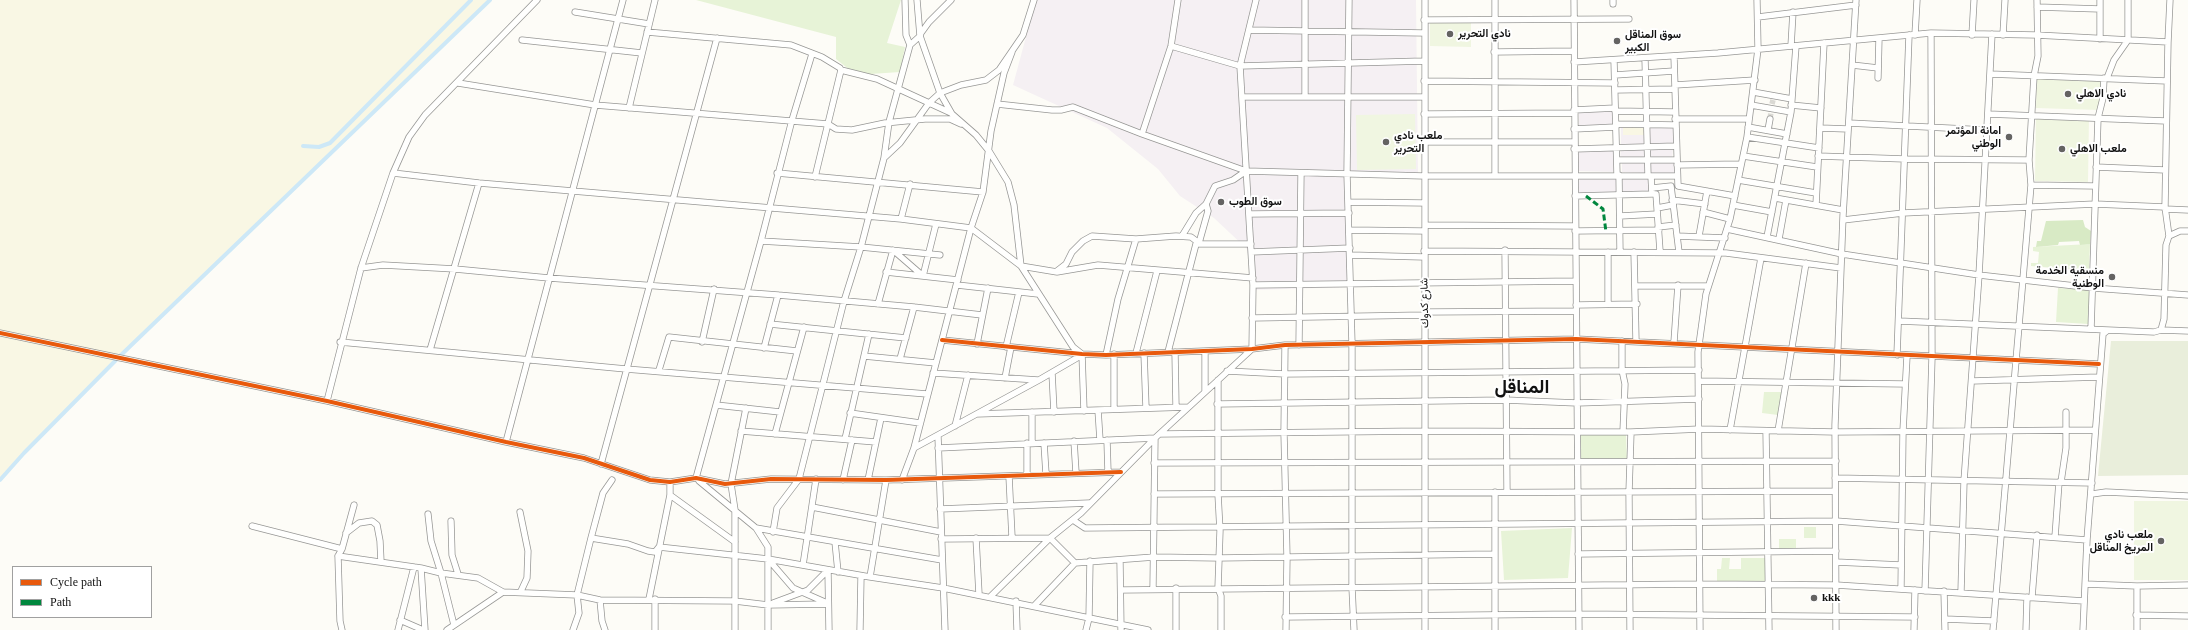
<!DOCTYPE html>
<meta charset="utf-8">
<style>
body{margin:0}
#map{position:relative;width:2188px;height:630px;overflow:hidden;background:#fdfcf7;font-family:"Times New Roman",serif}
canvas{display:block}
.legend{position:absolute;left:12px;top:566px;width:140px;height:52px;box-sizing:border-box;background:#fff;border:1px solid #a0a0a0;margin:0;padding:5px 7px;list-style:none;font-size:12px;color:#111}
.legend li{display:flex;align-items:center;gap:8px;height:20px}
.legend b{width:20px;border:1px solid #a0a0a0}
</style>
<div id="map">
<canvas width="2188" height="630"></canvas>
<ul class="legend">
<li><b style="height:5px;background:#e8590c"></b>Cycle path</li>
<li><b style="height:5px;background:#00873e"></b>Path</li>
</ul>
</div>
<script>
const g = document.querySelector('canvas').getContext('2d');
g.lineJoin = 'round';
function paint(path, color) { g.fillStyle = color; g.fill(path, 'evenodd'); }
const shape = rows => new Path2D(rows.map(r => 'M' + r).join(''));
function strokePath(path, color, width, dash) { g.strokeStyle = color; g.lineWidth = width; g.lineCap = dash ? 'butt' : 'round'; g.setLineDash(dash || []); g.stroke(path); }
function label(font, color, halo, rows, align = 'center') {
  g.font = font + ' "Times New Roman",Vazirmatn,serif'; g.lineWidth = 4; g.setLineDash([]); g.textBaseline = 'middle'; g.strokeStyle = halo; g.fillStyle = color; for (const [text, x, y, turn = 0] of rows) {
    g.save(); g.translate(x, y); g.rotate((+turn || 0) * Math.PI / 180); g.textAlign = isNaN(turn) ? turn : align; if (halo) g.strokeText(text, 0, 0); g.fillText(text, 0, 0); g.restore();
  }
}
const industrial = shape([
 [1036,0,1416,0,1418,174,1345,173,1349,287,1253,290,1247,249,1214,218,1180,196,1158,169,1107,128,1013,85],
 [1613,109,1613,125,1579,127,1579,110],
 [1621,125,1645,126,1645,145,1621,145],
 [1648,126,1674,127,1676,144,1649,145],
 [1648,147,1673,148,1672,159,1649,159],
 [1614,148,1615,172,1578,171,1578,149],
 [1621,148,1646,148,1646,158,1620,159],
 [1649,160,1674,161,1675,174,1649,173],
 [1622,161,1646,161,1646,173,1622,172],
 [1621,176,1651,176,1651,193,1623,195],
 [1580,177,1618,178,1618,194,1577,195]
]);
const farmland = shape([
 [0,0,490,0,120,356,24,453,0,480],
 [1623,127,1644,127,1644,135,1623,135]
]);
const green = shape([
 [696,0,901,0,887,43,905,47,900,72,856,75,836,59,836,37],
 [2090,244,2089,271,2031,266,2031,263,2038,263,2039,252,2033,251,2033,247],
 [2058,288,2090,290,2088,324,2056,322],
 [1764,392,1783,392,1778,415,1762,413],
 [1580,433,1626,435,1627,460,1580,460],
 [1804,527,1816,527,1816,538,1804,538],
 [1572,528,1568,578,1504,580,1501,531],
 [1779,539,1796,539,1796,551,1779,550],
 [1722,558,1730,558,1729,569,1741,569,1741,558,1765,558,1765,583,1717,583,1717,569,1721,569]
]);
const forest = shape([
 [2083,220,2085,227,2091,231,2090,244,2080,245,2079,241,2059,242,2058,245,2036,247,2037,241,2041,241,2046,221]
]);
const cemetery = shape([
 [2111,341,2188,341,2188,475,2098,476]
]);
const pitch = shape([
 [1430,22,1471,22,1471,47,1430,46],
 [2037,76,2102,80,2099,110,2036,108],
 [1415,114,1416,169,1357,170,1356,115],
 [2036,116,2089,117,2088,182,2035,181],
 [2134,501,2188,501,2188,580,2134,580]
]);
const canal = shape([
 [303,146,319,147,330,143,471,0],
 [0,480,24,453,120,356,490,0]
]);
const minorTunnel = shape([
 [1772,104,1773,100],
 [1770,119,1771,112]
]);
const minor = shape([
 [905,0,906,35,910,45,920,36,921,33,929,22,951,0],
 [917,0,920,36,940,93,961,85,986,80,999,70,1023,35,1034,0],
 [1349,0,1347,174,1352,344,1352,587,1354,630],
 [1425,0,1425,630],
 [1574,0,1579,630],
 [1613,0,1613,4],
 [2100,0,2100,39],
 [2037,7,2100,9],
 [575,12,649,24],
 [1758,17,1856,5],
 [1424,20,1629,19],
 [1249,30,1424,33],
 [647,32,791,45,822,57,840,68,841,70,815,177],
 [1915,35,1917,0],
 [1972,35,1974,0],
 [2003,35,2005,0],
 [522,40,642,53],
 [1171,46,1240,66,1424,61],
 [1791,46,1793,12],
 [1494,52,1573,51],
 [1674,56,1678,186,1735,196],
 [1645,58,1648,176],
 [1614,60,1617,175],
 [1574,62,1718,53,1931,33,2036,35,2168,42],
 [1852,65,1878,68],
 [841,70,877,79,951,113],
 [1990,74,2167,81],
 [1615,75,1674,71],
 [1878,78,1879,38],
 [2107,78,2114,60,2128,40,2128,0],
 [1424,81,1615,83],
 [458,83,595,105,828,124,836,129,852,130,885,123,925,119,950,119,961,124],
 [1675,85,1755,80],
 [1615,90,1675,89],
 [1753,92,1792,99],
 [1242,97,1424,97],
 [1305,97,1305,0],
 [997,104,1052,110,1061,110,1073,107,1142,134,1246,171,1424,176,1677,176],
 [1751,105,1791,112],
 [1791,105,1821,108],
 [629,108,655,0],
 [1574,110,1615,108],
 [1615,111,1675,112],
 [1424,114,1574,113],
 [1988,114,2166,121],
 [1675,119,1749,119],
 [1849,123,1986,130],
 [1616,124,1676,125],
 [1748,127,1787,134],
 [1820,128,1848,129],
 [1574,129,1616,127],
 [1768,130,1770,119],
 [1142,134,1171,46,1178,0],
 [1747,137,1819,148],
 [1423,142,1574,142],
 [1574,149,1676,146],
 [1743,156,1817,167],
 [1818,156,1905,159,2029,160],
 [884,158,889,122,910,45],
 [1617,160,1676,160],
 [1677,165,1741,164],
 [2096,167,2165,170],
 [393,173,479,183,901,219,971,228,1021,266,1057,272,1098,265,1253,278],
 [777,173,983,192],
 [1495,175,1495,0],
 [1619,175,1620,252],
 [1651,176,1652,194,1656,194,1660,251],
 [1738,180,1816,193],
 [2031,185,2095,186],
 [1652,188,1671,186,1679,252],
 [1575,196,1652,194],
 [1775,198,1843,210],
 [1672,200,1705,204],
 [1348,202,1425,203],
 [1733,205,1772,212],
 [1816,205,1824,43],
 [1657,208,1673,205],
 [2165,209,2188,210],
 [1703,212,1730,219],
 [1249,214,1349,213],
 [1620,216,1657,214],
 [901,219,910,184],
 [1843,220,1903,213,2095,204,2165,207],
 [1425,225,1575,226],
 [1658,227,1676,225],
 [1727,229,1842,254,1979,275,2093,288,2188,295],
 [1349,230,1424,231],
 [1575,231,1659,230],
 [1182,236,1196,213,1206,204,1215,186,1233,180,1246,171],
 [1677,236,1725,238],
 [1699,236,1707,191],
 [2169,236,2165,207,2168,42,2170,0],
 [1767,237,1791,112,1796,46],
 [1779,239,1786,200],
 [761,241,861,247,940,255],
 [1505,250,1507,492],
 [1424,251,1726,253,1841,268],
 [1251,252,1350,248],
 [1634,252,1636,341],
 [1350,255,1424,257],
 [361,268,383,265,455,269,549,278,778,295,914,307,982,315],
 [1057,271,1066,264,1072,252,1083,241,1092,236,1136,239,1176,236,1191,237,1199,243,1208,211,1206,204],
 [886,272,958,280],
 [957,285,1038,294],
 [1253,285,1576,281],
 [1635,286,1708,286],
 [878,304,893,250,923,276,936,224],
 [1608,304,1608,252],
 [1576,305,1637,304],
 [1425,312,1576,311],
 [1252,318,1425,315],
 [1899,321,2108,330],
 [770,324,906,338],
 [2091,329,2098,118,2103,98,2104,78],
 [2161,330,2188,331],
 [0,333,327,401,506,442,584,458,650,480,670,482,696,478,725,484,771,479,886,480,1121,472],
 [942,340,1082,354,1106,355,1252,349,1285,345,1576,339,2099,364],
 [1622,341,1622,370,1625,384,1623,432],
 [340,342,626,369,927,394],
 [702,342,714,289],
 [1674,342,1678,285],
 [977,344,988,288],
 [1285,345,1284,433,1287,557,1286,630],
 [1299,345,1301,173],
 [1006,347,1019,292],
 [764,348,778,295],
 [430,350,479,183],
 [1205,351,1205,391],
 [1168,352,1196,244,1251,244],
 [1175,352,1176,407],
 [1136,353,1157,271],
 [1144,353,1146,408],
 [1114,354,1114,409],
 [1106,355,1118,299,1136,239],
 [1897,355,1909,35],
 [864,356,936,363],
 [900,359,914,307],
 [659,370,669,337,797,351],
 [1227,371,1285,374,1699,370],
 [933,373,1038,380],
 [1052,373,1054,412],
 [1005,378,1011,347],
 [1218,380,1218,494,1220,531,1218,588,1221,596,1221,630],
 [1699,381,1905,384],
 [1972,381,2099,377],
 [327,401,361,268,393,173,409,137,425,115,537,0],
 [1217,404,1505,400,1577,403,1699,399],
 [716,405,780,412],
 [1098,410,1100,440],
 [1032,412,1032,443],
 [850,413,920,423],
 [977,414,1188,407],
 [955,426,968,375],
 [1730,430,1761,258],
 [741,431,876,442],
 [1766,431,1769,630],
 [1778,431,1806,263],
 [775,434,804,327],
 [1160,434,1424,431,1631,432,1700,429,1835,432,2095,430],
 [938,436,945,630],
 [845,439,869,334],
 [1107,440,1108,472],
 [1074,441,1076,473],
 [506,442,623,0],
 [1027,443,1027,475],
 [1044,443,1046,474],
 [914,448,1039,380,1082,355],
 [938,448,1155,438,1153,588],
 [1154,463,1836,461],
 [601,464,717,38],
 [1009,476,1012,537],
 [696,478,761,241,792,120,812,54],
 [1835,478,2092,483],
 [843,480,852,440],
 [868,480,881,418],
 [902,480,914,448,971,228,983,192,991,131,1004,73,1012,52],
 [699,481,756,528,942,560],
 [2061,482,2066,448,2066,412],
 [1495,492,1495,630],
 [1154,494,1835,491],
 [2092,494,2106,492,2188,496],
 [670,495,735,542],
 [812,507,941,532],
 [940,509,1089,503],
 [520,512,528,551,527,578,521,591],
 [428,514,431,541,441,573,478,578,503,592,577,595,600,600,735,601,768,605,828,604],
 [1073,520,1085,528,1836,521,2087,540],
 [451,521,452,555,458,574],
 [252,526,342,549,338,556,421,568,441,573,454,625],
 [756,528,768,547,768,630],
 [773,532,777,508,799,479,844,301,861,247,884,158,900,143,929,103,940,93,952,114,976,135,989,151,1008,182,1014,205,1021,266,1073,347,1082,354,1084,411],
 [346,533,359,523,372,521,377,525,380,541,381,562],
 [2055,537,2059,482],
 [591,538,628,544,648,551,655,552,659,547,768,559,870,577,943,588,1148,630],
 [976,538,979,594],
 [941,539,1050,538,1075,563,1154,557,1218,558,1494,554],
 [835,542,838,572],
 [342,549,354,505],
 [1578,554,1836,551],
 [338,556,340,621,342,630],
 [768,559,793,588,827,603],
 [1120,561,1121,630],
 [1836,562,1901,565],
 [803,565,816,479],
 [421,568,425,630],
 [828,570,829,630],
 [870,577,886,480],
 [2085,584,2137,586,2188,585],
 [2137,586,2137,630],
 [1901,589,1903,431,1907,356],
 [1121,590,1701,584,1836,585,2084,601],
 [1925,591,1932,357,1931,33],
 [1944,591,1945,630],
 [1961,592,1964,481,1979,275,1992,34],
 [991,596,1050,538,1081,513,1155,438,1252,349,1253,285,1240,66,1256,0],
 [2032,597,2037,535],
 [649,599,670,495,670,482],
 [655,599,655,630],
 [600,600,602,621,605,630],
 [1016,601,1017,630],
 [773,603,808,590,828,570],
 [1035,605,1075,563],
 [2136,615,2188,616],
 [1285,617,1578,614,1915,617],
 [1945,619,1994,621],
 [398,630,414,567],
 [423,630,400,620,423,630],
 [447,630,503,592],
 [573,630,579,613,577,595,591,538,603,493,612,480],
 [735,630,735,510,731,484,746,408],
 [860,630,861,576],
 [1086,630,1089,618,1090,561],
 [1176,630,1176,588],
 [1630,630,1629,492,1631,432],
 [1700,630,1698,352,1706,294,1730,219,1747,137,1758,49,1757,0],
 [1836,630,1835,425,1843,216,1856,0],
 [1914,630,1915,590],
 [1993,630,2031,185,2029,160,2034,76,2038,56,2037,0],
 [2026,630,2027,597],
 [2083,630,2087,540,2103,334,2108,330,2154,332,2161,330,2164,319,2166,245,2169,236,2180,231,2188,231]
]);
const quiet = shape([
 [1586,196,1603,209,1606,232]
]);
const cycleway = shape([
 [0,333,327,401,506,442,584,458,650,480,670,482,696,478,725,484,771,479,886,480,1121,472],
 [942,340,1082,354,1106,355,1252,349,1285,345,1576,339,2099,364]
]);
const markers = [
 [1450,34,4,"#646362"],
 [1617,41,4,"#646362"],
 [2068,94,4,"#646362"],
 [2009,137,4,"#646362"],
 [1386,142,4,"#646362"],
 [2062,149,4,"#646362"],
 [1221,202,4,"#646362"],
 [2112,277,4,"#646362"],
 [2161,541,4,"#646362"],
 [1814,598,4,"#646362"]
];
const poiNames = [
 ["نادي التحرير",1458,34],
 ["سوق المناقل",1625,35],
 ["الكبير",1625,48],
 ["نادي الاهلي",2076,94],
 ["امانة المؤتمر",2001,131,"right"],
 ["الوطني",2001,144,"right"],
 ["ملعب نادي",1394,136],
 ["التحرير",1394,149],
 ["ملعب الاهلي",2070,149],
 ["سوق الطوب",1229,202],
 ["منسقية الخدمة",2104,271,"right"],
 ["الوطنية",2104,284,"right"],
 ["ملعب نادي",2153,535,"right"],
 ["المريخ المناقل",2153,548,"right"],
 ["kkk",1822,598]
];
const streetNames = [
 ["شارع كدوك",1425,303,-91]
];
const townNames = [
 ["المناقل",1522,388]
];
paint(industrial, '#f5f0f3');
paint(farmland, '#f9f7e4');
paint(green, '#e7f3d7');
paint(forest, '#d8eac5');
paint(cemetery, '#e9eedb');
paint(pitch, '#f0f6e1');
strokePath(canal, '#cde8f7', 4);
strokePath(minorTunnel, '#dad9d4', 5.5, [5.5, 3]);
strokePath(minor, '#979795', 7);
strokePath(minor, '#fffffe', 5.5);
strokePath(quiet, '#00873e', 3, [6, 3]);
strokePath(cycleway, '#e8590c', 4);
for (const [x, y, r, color] of markers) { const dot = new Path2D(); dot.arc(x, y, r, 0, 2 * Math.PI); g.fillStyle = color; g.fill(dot); strokePath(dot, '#fff', 1.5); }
label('bold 11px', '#111', '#fff', poiNames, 'left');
label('11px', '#111', '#fff', streetNames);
label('bold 19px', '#111', '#fff', townNames);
</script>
